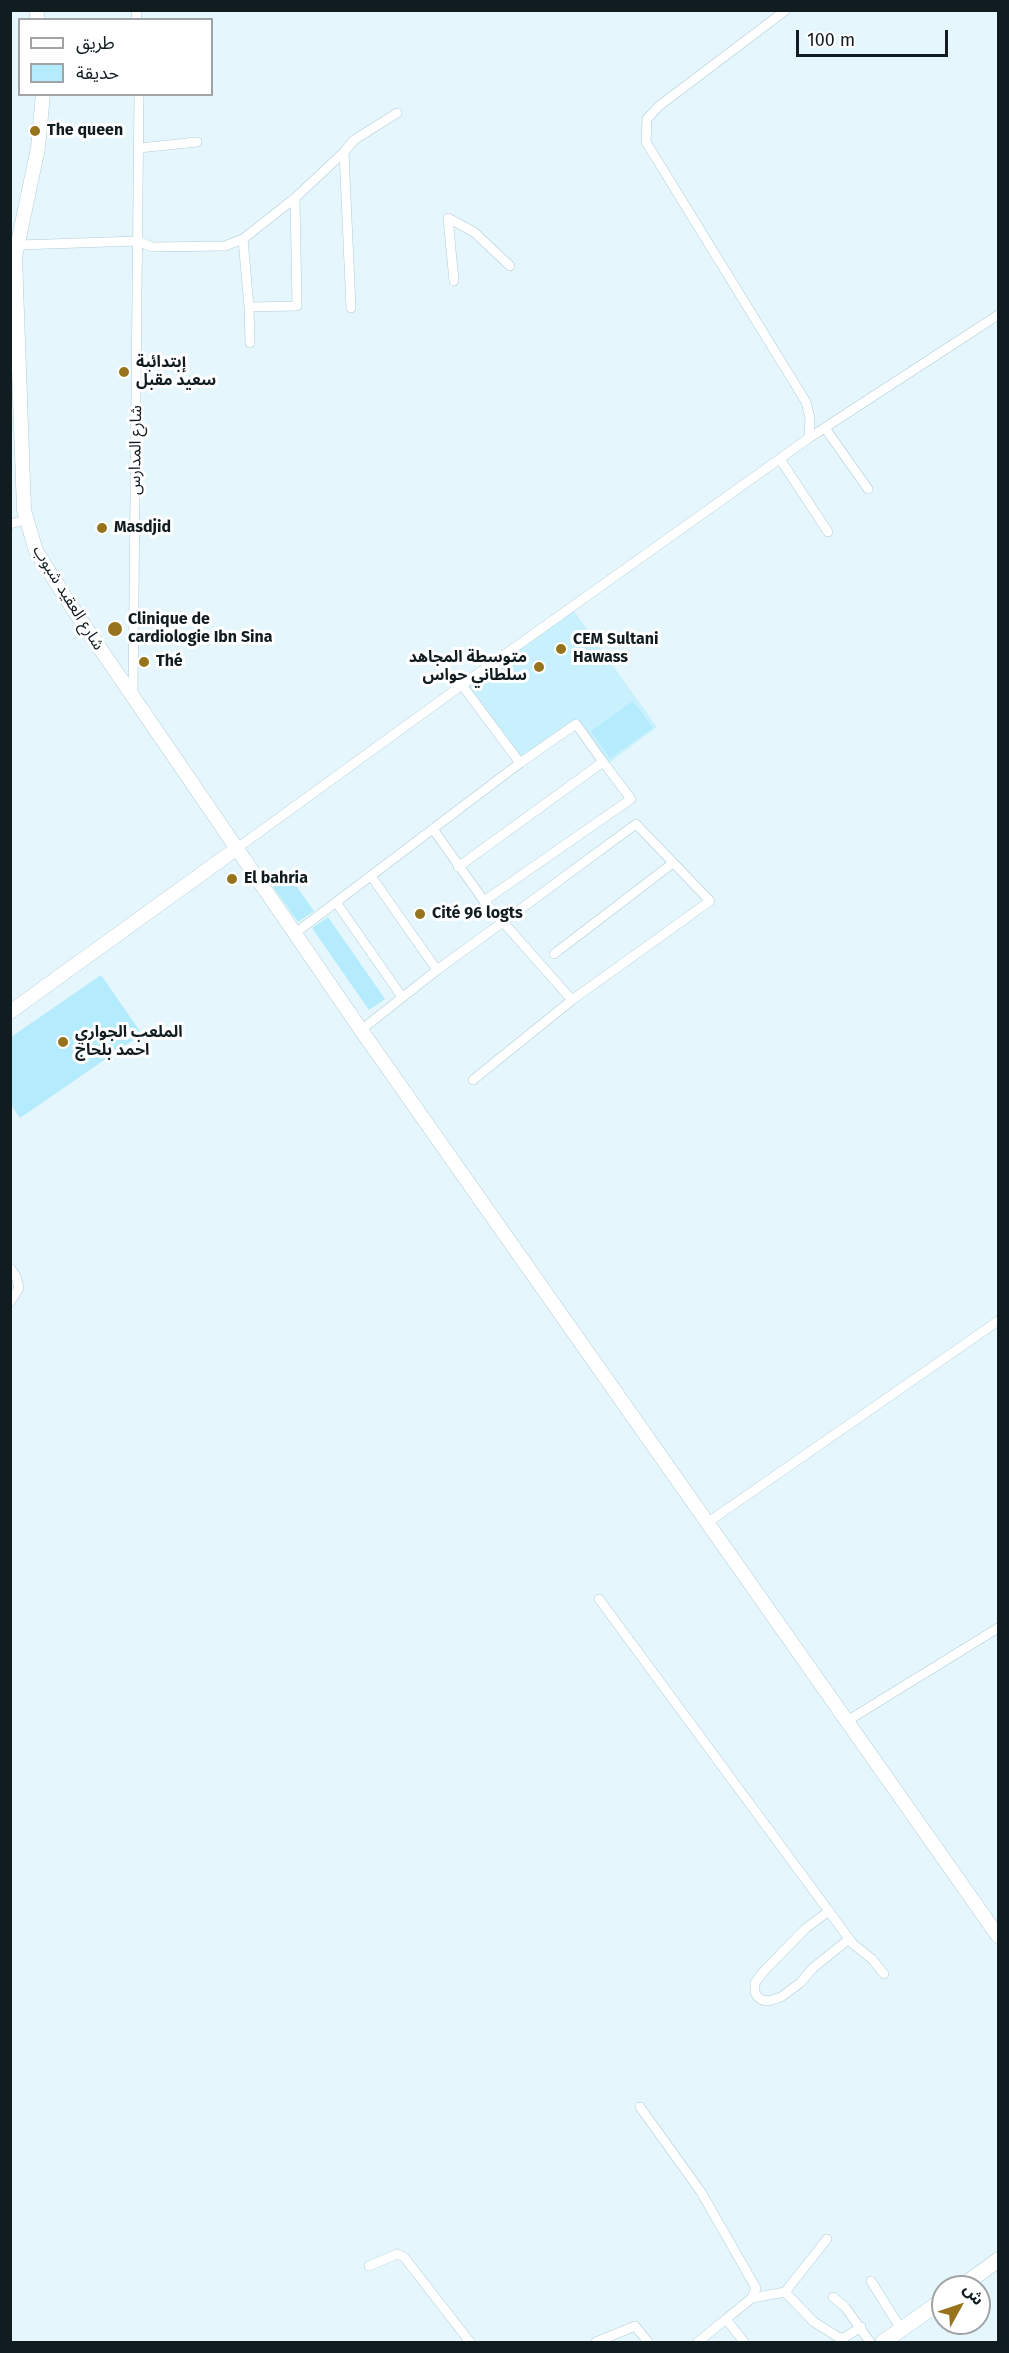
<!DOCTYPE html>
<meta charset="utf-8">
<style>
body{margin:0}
#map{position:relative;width:1009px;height:2353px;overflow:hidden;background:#e5f7fd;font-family:"Fira Sans","Noto Sans Arabic",sans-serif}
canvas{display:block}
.frame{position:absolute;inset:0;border:12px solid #111c20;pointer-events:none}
.legend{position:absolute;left:18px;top:18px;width:195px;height:78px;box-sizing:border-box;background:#fff;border:2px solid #a0a4a6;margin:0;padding:8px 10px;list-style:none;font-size:18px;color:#111c20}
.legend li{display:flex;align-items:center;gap:12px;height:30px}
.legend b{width:30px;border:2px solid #a0a4a6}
.north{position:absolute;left:931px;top:2275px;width:60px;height:60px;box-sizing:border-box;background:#fff;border:2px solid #a0a4a6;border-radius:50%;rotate:50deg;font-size:16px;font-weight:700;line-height:24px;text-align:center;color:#111c20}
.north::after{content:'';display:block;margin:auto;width:21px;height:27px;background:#97731c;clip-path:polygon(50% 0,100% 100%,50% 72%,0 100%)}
.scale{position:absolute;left:796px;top:30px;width:152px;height:27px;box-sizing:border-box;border:3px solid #111c20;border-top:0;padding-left:8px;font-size:18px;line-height:21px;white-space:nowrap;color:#111c20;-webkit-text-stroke:4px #fff;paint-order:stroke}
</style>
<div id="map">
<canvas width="1009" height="2353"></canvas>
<div class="frame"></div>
<ul class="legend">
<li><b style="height:8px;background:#fff"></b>طريق</li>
<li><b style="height:16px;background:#b4ebfd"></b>حديقة</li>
</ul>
<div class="north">ش</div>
<div class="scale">100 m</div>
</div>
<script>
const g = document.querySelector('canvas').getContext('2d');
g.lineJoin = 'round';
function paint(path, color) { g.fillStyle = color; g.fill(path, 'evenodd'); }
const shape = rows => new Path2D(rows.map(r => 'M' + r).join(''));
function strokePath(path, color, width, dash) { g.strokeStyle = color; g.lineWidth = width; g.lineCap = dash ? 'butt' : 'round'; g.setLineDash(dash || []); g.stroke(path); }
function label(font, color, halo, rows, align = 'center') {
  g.font = font + ' "Fira Sans","Noto Sans Arabic",sans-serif'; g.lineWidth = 6; g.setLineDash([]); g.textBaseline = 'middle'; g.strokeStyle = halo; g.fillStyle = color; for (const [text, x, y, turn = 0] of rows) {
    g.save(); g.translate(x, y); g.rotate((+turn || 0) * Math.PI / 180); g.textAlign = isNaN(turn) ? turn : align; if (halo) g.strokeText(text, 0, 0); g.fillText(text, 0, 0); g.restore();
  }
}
const built = shape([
 [574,611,657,727,609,763,578,719,517,760,468,687]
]);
const green = shape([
 [633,701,653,728,610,758,591,731],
 [289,876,314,911,298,922,273,887],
 [328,917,385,999,369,1010,312,928],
 [101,975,142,1034,20,1118,11,1105,11,1037]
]);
const minor = shape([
 [136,10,137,20],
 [139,148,197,142],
 [344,152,351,308],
 [243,239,249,307,250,343],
 [19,245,138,241,152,247,225,246,243,239,295,198,344,152,354,140,397,113],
 [454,281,448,218,474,232,510,266],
 [249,307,297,306,295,198],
 [825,428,868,489],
 [809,438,998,315],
 [780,459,828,532],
 [10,524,25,520],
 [133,695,139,94],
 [520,763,576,724,603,762],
 [236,849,462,685,809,438,810,418,806,402,646,142,647,119,659,106,786,10],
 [458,867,603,762,631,799,484,901],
 [371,876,437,970],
 [336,902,402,997],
 [294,934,520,763,462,685],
 [554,954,673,863],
 [361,1030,437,970,503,922,636,824,710,901,572,1000,503,922,484,901,433,829],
 [473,1080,572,1000],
 [10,1268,16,1276,19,1288,10,1302],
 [707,1523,998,1321],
 [599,1599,853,1944,872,1959,884,1974],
 [847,1721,998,1628],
 [829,1911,806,1928,763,1972,755,1983,755,1992,757,1996,762,2000,769,2001,781,1997,800,1983,813,1968,849,1939],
 [640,2107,701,2192,756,2288,752,2298,726,2319,744,2342],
 [827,2239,785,2292,814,2322,838,2337,844,2338,861,2327],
 [369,2266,397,2254,404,2257,470,2342],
 [871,2281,901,2329],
 [833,2297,845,2307,870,2342],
 [752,2298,785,2292],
 [596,2342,635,2326,648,2342],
 [698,2342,726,2319]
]);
const secondary = shape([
 [36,10,38,20],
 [43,94,38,148,15,257,24,510,36,551,71,606,361,1030,998,1936],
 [10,1012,236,849]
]);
const primary = shape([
 [961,2287,998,2260],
 [883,2342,943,2300]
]);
const markers = [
 [35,131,6,"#97731c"],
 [124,372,6,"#97731c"],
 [102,528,6,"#97731c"],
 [115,629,8,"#97731c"],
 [561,649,6,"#97731c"],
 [144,662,6,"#97731c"],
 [539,667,6,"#97731c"],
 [232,879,6,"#97731c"],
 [420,914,6,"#97731c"],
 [63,1042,6,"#97731c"]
];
const poiNames = [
 ["The queen",47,131],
 ["إبتدائية",136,363],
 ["سعيد مقبل",136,381],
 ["Masdjid",114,528],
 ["Clinique de",128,620],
 ["cardiologie Ibn Sina",128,638],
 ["CEM Sultani",573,640],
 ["Hawass",573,658],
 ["متوسطة المجاهد",527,658,"right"],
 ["سلطاني حواس",527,676,"right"],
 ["Thé",156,662],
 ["El bahria",244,879],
 ["Cité 96 logts",432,914],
 ["الملعب الجواري",75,1033],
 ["احمد بلحاج",75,1051]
];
const streetNames = [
 ["شارع المدارس",136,450,-89],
 ["شارع العقيد شبوب",68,598,58]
];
paint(built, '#c9f1fd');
paint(green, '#b4ebfd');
strokePath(minor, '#afccd6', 10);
strokePath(secondary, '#afccd6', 15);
strokePath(primary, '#afccd6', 16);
strokePath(minor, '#fff', 9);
strokePath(secondary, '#fff', 14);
strokePath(primary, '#fff', 15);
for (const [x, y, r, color] of markers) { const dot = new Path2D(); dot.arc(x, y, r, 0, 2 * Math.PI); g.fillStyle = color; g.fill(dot); strokePath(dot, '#fff', 2); }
label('bold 16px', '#111c20', '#fff', poiNames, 'left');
label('16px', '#111c20', '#fff', streetNames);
</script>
